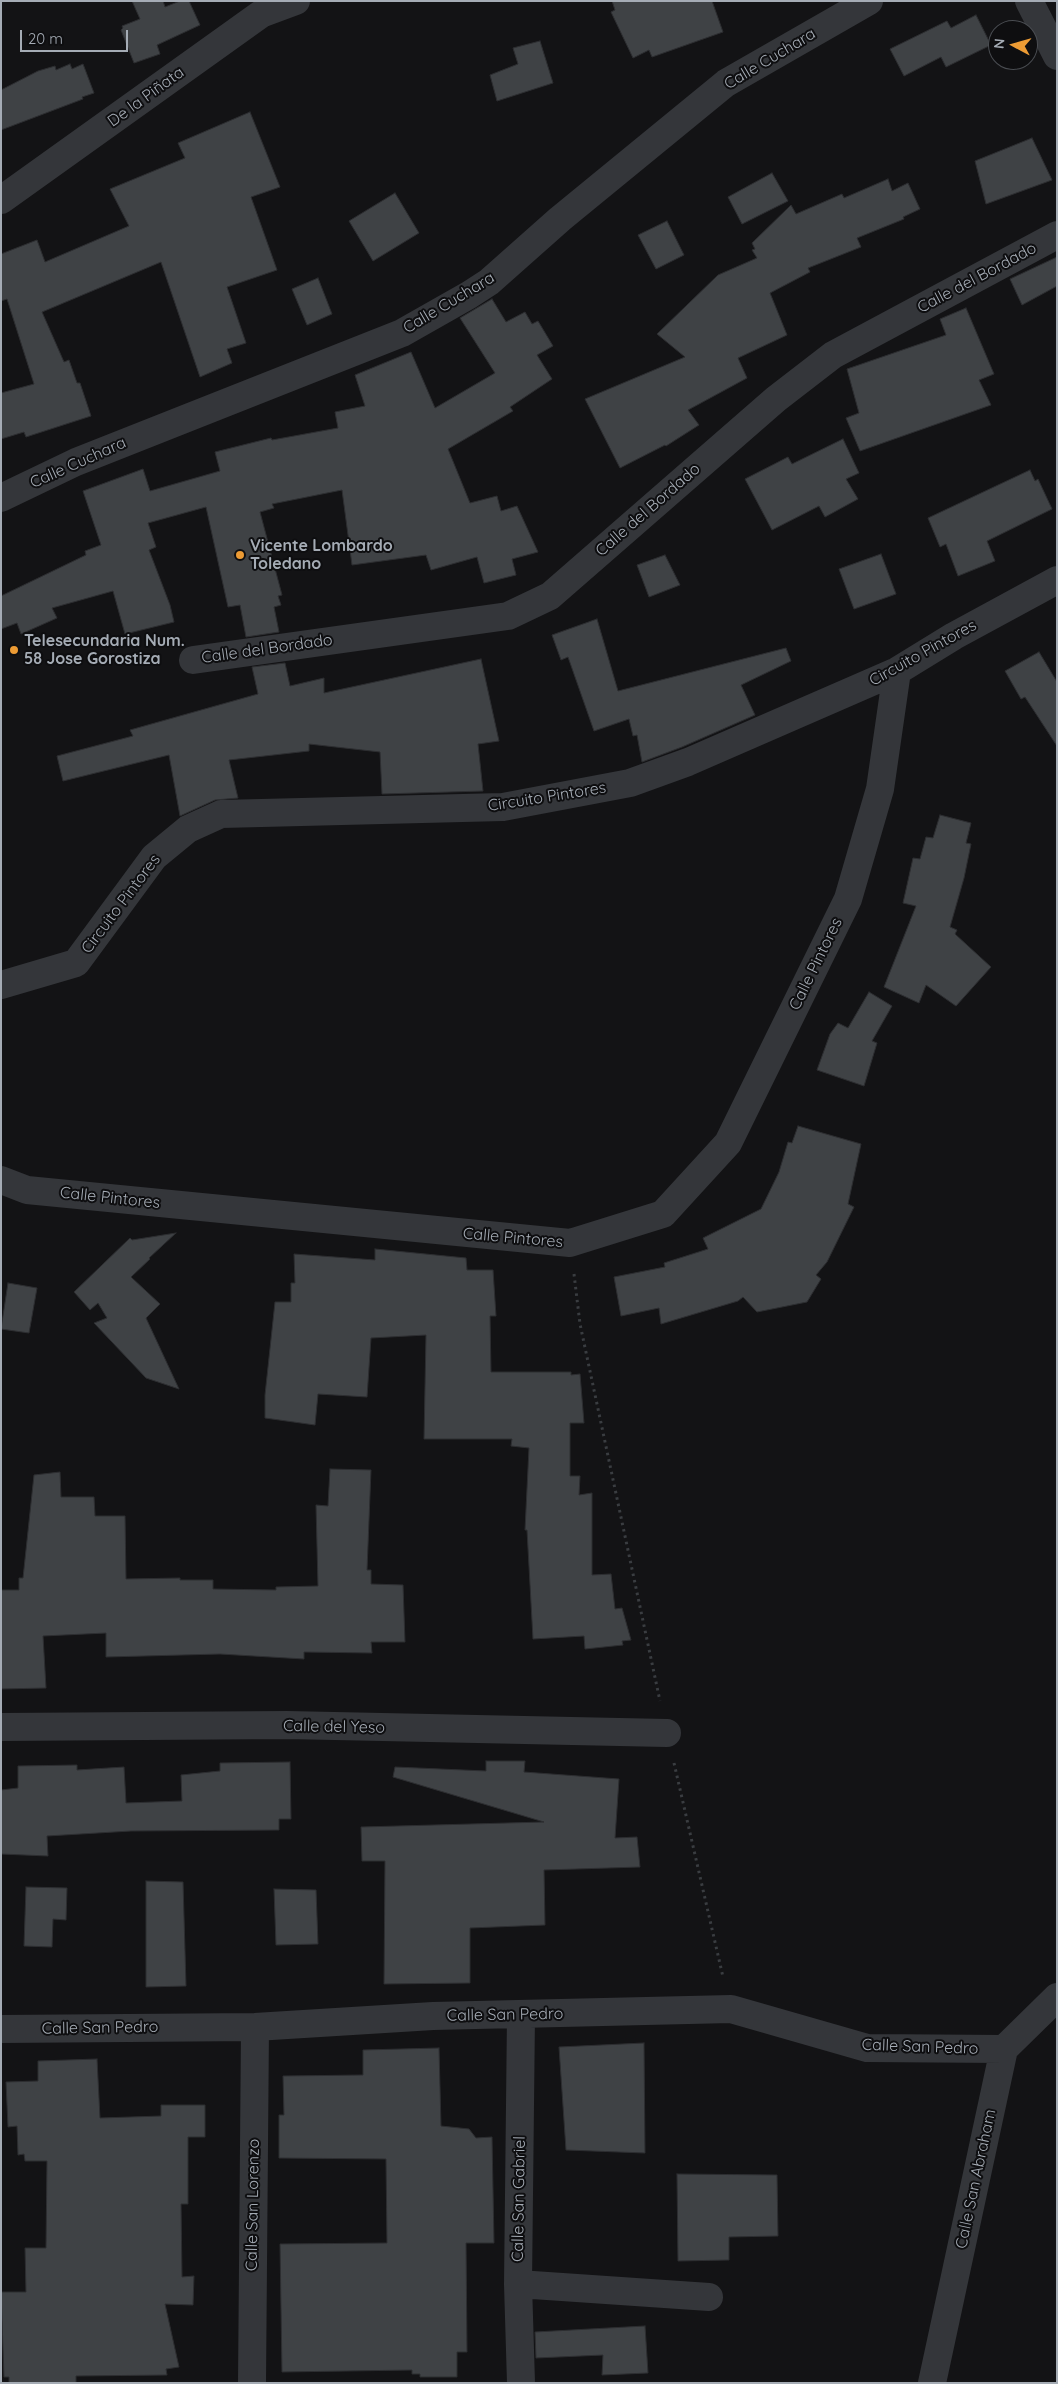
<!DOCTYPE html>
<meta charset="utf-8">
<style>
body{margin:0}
#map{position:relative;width:1058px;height:2384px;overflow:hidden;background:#131315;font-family:Quicksand,sans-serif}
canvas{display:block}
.frame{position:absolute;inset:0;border:2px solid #a5acb5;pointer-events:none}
.north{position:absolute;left:988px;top:20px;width:50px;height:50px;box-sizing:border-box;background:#0e0e10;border:1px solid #4a4d52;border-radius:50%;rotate:276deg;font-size:14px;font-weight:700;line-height:20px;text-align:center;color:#a5acb5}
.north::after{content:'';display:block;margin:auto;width:18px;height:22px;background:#ec9b34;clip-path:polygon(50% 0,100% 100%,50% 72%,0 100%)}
.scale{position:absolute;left:20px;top:30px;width:108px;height:22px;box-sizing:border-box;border:2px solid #a5acb5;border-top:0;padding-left:6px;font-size:15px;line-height:18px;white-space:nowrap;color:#a5acb5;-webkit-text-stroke:4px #0e0e10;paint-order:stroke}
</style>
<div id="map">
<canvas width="1058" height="2384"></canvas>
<div class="frame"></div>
<div class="north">N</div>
<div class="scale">20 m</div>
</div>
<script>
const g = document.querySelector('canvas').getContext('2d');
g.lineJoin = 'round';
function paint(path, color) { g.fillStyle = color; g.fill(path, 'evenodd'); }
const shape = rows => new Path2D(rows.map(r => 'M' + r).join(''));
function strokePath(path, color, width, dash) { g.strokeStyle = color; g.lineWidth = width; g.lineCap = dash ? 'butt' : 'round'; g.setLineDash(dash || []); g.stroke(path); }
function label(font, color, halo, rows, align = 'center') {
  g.font = font + ' Quicksand,sans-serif'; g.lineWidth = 4; g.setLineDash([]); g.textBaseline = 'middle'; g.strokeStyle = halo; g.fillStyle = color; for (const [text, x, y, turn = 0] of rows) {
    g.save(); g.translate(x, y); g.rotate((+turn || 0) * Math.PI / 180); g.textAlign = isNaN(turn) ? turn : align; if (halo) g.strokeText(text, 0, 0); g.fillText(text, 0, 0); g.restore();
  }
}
const building = shape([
 [132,1,163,1,165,7,180,1,189,1,200,25,157,45,160,54,134,63,121,30,123,28,122,26,140,19,132,1],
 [612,1,712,1,723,32,652,57,649,50,633,58,611,12,615,10,612,1],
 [976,15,991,45,946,67,941,57,904,76,890,49,947,21,951,28,976,15],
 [540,41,553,83,497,101,490,75,518,64,513,48,540,41],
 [70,64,72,69,83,64,94,93,82,97,83,99,1,130,1,90,38,71,55,66,56,70,70,64],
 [250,112,280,187,251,197,277,270,227,287,246,343,227,349,232,363,200,377,161,262,42,312,64,362,69,360,77,383,80,383,91,416,26,437,24,432,1,439,1,393,34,384,7,299,1,301,1,254,37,240,45,262,129,226,110,189,185,158,178,143,250,112],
 [1032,138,1052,180,986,204,975,161,1032,138],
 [772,173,788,201,742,224,728,197,772,173],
 [888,179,892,191,908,183,920,209,903,217,904,219,857,238,861,247,808,268,810,272,770,293,787,335,738,358,747,378,688,410,699,425,666,446,665,445,620,468,585,399,685,357,657,334,718,275,757,258,752,250,755,249,752,243,791,205,796,214,842,194,844,198,888,179],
 [395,193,419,233,373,261,349,221,395,193],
 [667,221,684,255,656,269,638,235,667,221],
 [1057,257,1057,286,1022,305,1010,279,1057,257],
 [318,278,332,314,307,325,292,289,318,278],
 [492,299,506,322,525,312,532,324,538,321,553,346,537,355,552,379,510,407,513,411,448,449,470,503,497,496,501,511,517,506,538,552,512,559,516,575,484,583,477,557,431,570,426,555,352,565,342,490,272,504,274,508,260,512,282,595,278,596,281,605,274,607,279,632,246,637,240,605,228,607,206,507,148,523,156,547,149,550,170,605,174,622,125,634,113,591,52,608,57,618,21,634,17,623,1,629,1,596,86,555,85,551,101,545,83,491,143,469,150,491,220,471,215,452,271,438,272,440,338,428,335,412,365,406,355,375,411,352,435,408,495,373,460,318,492,299],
 [966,308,994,374,979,380,991,405,860,451,846,418,859,413,847,369,946,335,940,319,966,308],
 [843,439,859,473,846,479,858,499,825,517,819,506,772,530,745,479,788,457,792,464,843,439],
 [1030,470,1035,481,1038,479,1052,509,987,541,995,561,958,576,946,544,940,547,928,518,1030,470],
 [881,554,896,594,854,609,839,569,881,554],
 [665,555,680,585,649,597,637,565,665,555],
 [597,619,618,691,786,648,791,661,741,685,755,715,682,747,642,762,637,735,633,736,629,719,594,731,568,657,561,660,552,635,597,619],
 [1039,652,1057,682,1057,746,1025,697,1021,699,1005,671,1039,652],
 [481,659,499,741,478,744,483,791,382,794,380,752,309,744,309,751,229,760,238,798,215,800,180,816,169,755,63,781,57,756,133,736,130,730,258,694,252,667,285,663,290,686,324,678,324,693,481,659],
 [940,815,971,823,966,843,971,844,964,878,950,927,957,930,955,934,991,967,956,1006,926,985,919,1003,884,987,916,906,903,903,913,858,920,859,926,837,933,838,940,815],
 [869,992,892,1006,872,1041,877,1043,864,1086,817,1070,830,1034,838,1023,848,1028,869,992],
 [798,1126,861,1144,848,1204,854,1207,827,1262,816,1275,821,1279,807,1302,757,1312,743,1297,738,1301,661,1324,659,1308,621,1316,614,1277,665,1267,664,1263,708,1249,703,1238,761,1209,779,1172,788,1142,792,1143,798,1126],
 [176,1233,149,1258,150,1259,131,1277,160,1304,146,1318,179,1389,146,1378,94,1323,107,1318,98,1303,90,1310,74,1292,130,1238,132,1240,176,1233],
 [375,1249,466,1258,467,1270,493,1270,496,1316,490,1316,491,1372,571,1372,571,1375,580,1374,584,1423,570,1423,570,1476,580,1476,579,1495,592,1493,592,1575,611,1574,615,1609,622,1608,631,1640,622,1641,623,1645,585,1649,584,1636,533,1639,527,1530,525,1530,529,1448,511,1446,512,1439,424,1439,426,1335,371,1338,367,1397,318,1394,315,1425,265,1418,265,1395,275,1302,291,1302,291,1283,295,1283,294,1254,375,1260,375,1249],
 [8,1283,37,1288,29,1333,1,1329,8,1283],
 [330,1469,371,1470,367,1570,371,1570,371,1584,403,1585,405,1642,371,1642,372,1653,304,1652,304,1659,220,1654,106,1657,106,1633,43,1636,46,1688,1,1689,1,1590,19,1590,19,1578,23,1578,34,1475,60,1472,61,1497,94,1497,95,1516,125,1516,126,1579,180,1578,180,1580,213,1580,213,1589,276,1590,276,1587,318,1586,316,1505,328,1506,330,1469],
 [486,1761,525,1761,524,1772,619,1779,615,1838,637,1837,640,1867,544,1870,545,1925,470,1928,470,1983,384,1984,385,1861,362,1861,361,1827,544,1822,393,1777,395,1767,486,1771,486,1761],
 [290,1762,291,1819,279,1819,279,1830,131,1831,47,1836,48,1856,1,1854,1,1790,18,1788,18,1766,77,1765,77,1770,124,1767,126,1803,182,1801,181,1775,220,1771,220,1763,290,1762],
 [146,1881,183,1882,186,1986,146,1987,146,1881],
 [26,1887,67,1888,66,1920,53,1919,52,1947,24,1946,26,1887],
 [274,1889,316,1890,318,1944,276,1945,274,1889],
 [644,2043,645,2153,566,2150,559,2047,644,2043],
 [439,2048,441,2126,469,2129,476,2138,492,2137,494,2243,466,2243,467,2352,457,2352,457,2377,420,2377,420,2374,412,2374,412,2370,282,2372,280,2244,387,2243,386,2159,279,2158,279,2115,284,2115,283,2076,363,2075,363,2050,439,2048],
 [97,2059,100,2118,161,2116,161,2105,205,2105,205,2137,188,2137,188,2204,181,2204,182,2277,194,2276,193,2305,165,2304,179,2367,166,2369,167,2375,76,2376,76,2383,9,2383,9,2377,4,2377,1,2292,26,2292,25,2248,46,2248,47,2161,25,2161,24,2154,18,2155,17,2126,8,2127,6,2082,38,2081,38,2061,97,2059],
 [677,2174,777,2175,778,2236,729,2237,729,2260,678,2261,677,2174],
 [645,2326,648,2373,602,2375,603,2355,536,2358,535,2332,645,2326]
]);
const path = shape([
 [574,1274,580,1324,660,1701],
 [674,1763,723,1977]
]);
const street = shape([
 [1029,1,1057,56],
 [1,200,261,14,296,1],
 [1,498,76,462,402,333,469,295,489,282,560,219,726,83,869,1],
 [193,660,508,616,550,596,776,399,833,355,1057,235],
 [1,985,76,963,154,857,188,829,221,814,503,807,630,783,688,762,897,671,954,636,1057,580],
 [1,1180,27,1190,570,1243,663,1214,728,1143,848,899,880,789,897,671],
 [1,1727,287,1725,667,1733],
 [521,2015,518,2284,521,2383],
 [1,2029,255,2027,433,2016,731,2009,867,2048,1004,2049],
 [518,2284,709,2297],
 [252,2383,255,2027],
 [932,2383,1004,2049,1057,1997]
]);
const markers = [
 [240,555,5,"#ec9b34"],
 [14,650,5,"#ec9b34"]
];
const streetNames = [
 ["Calle Cuchara",770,59,-31],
 ["De la Piñata",146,97,-36],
 ["Calle del Bordado",977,278,-28],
 ["Calle Cuchara",449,303,-31],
 ["Calle Cuchara",78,463,-24],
 ["Calle del Bordado",648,510,-41],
 ["Calle del Bordado",267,649,-8],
 ["Circuito Pintores",923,653,-29],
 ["Circuito Pintores",547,797,-9],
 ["Circuito Pintores",121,904,-53],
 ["Calle Pintores",816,964,-64],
 ["Calle Pintores",110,1198,6],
 ["Calle Pintores",513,1238,5],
 ["Calle del Yeso",334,1727,1],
 ["Calle San Pedro",505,2015,-1],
 ["Calle San Pedro",100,2028,-1],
 ["Calle San Pedro",920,2047,2],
 ["Calle San Abraham",976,2179,-78],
 ["Calle San Gabriel",519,2199,-89],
 ["Calle San Lorenzo",253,2205,-89]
];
const poiNames = [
 ["Vicente Lombardo",250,546],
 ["Toledano",250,564],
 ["Telesecundaria Num.",24,641],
 ["58 Jose Gorostiza",24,659]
];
paint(building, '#3f4245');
strokePath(building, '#2d2e31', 1);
strokePath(path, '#3a3d41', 3, [2.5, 4]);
strokePath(street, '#34363a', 28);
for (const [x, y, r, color] of markers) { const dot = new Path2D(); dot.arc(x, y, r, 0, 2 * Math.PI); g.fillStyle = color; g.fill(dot); strokePath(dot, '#0e0e10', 2); }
label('16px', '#a5acb5', '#0e0e10', streetNames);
label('bold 16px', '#a5acb5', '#0e0e10', poiNames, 'left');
</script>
